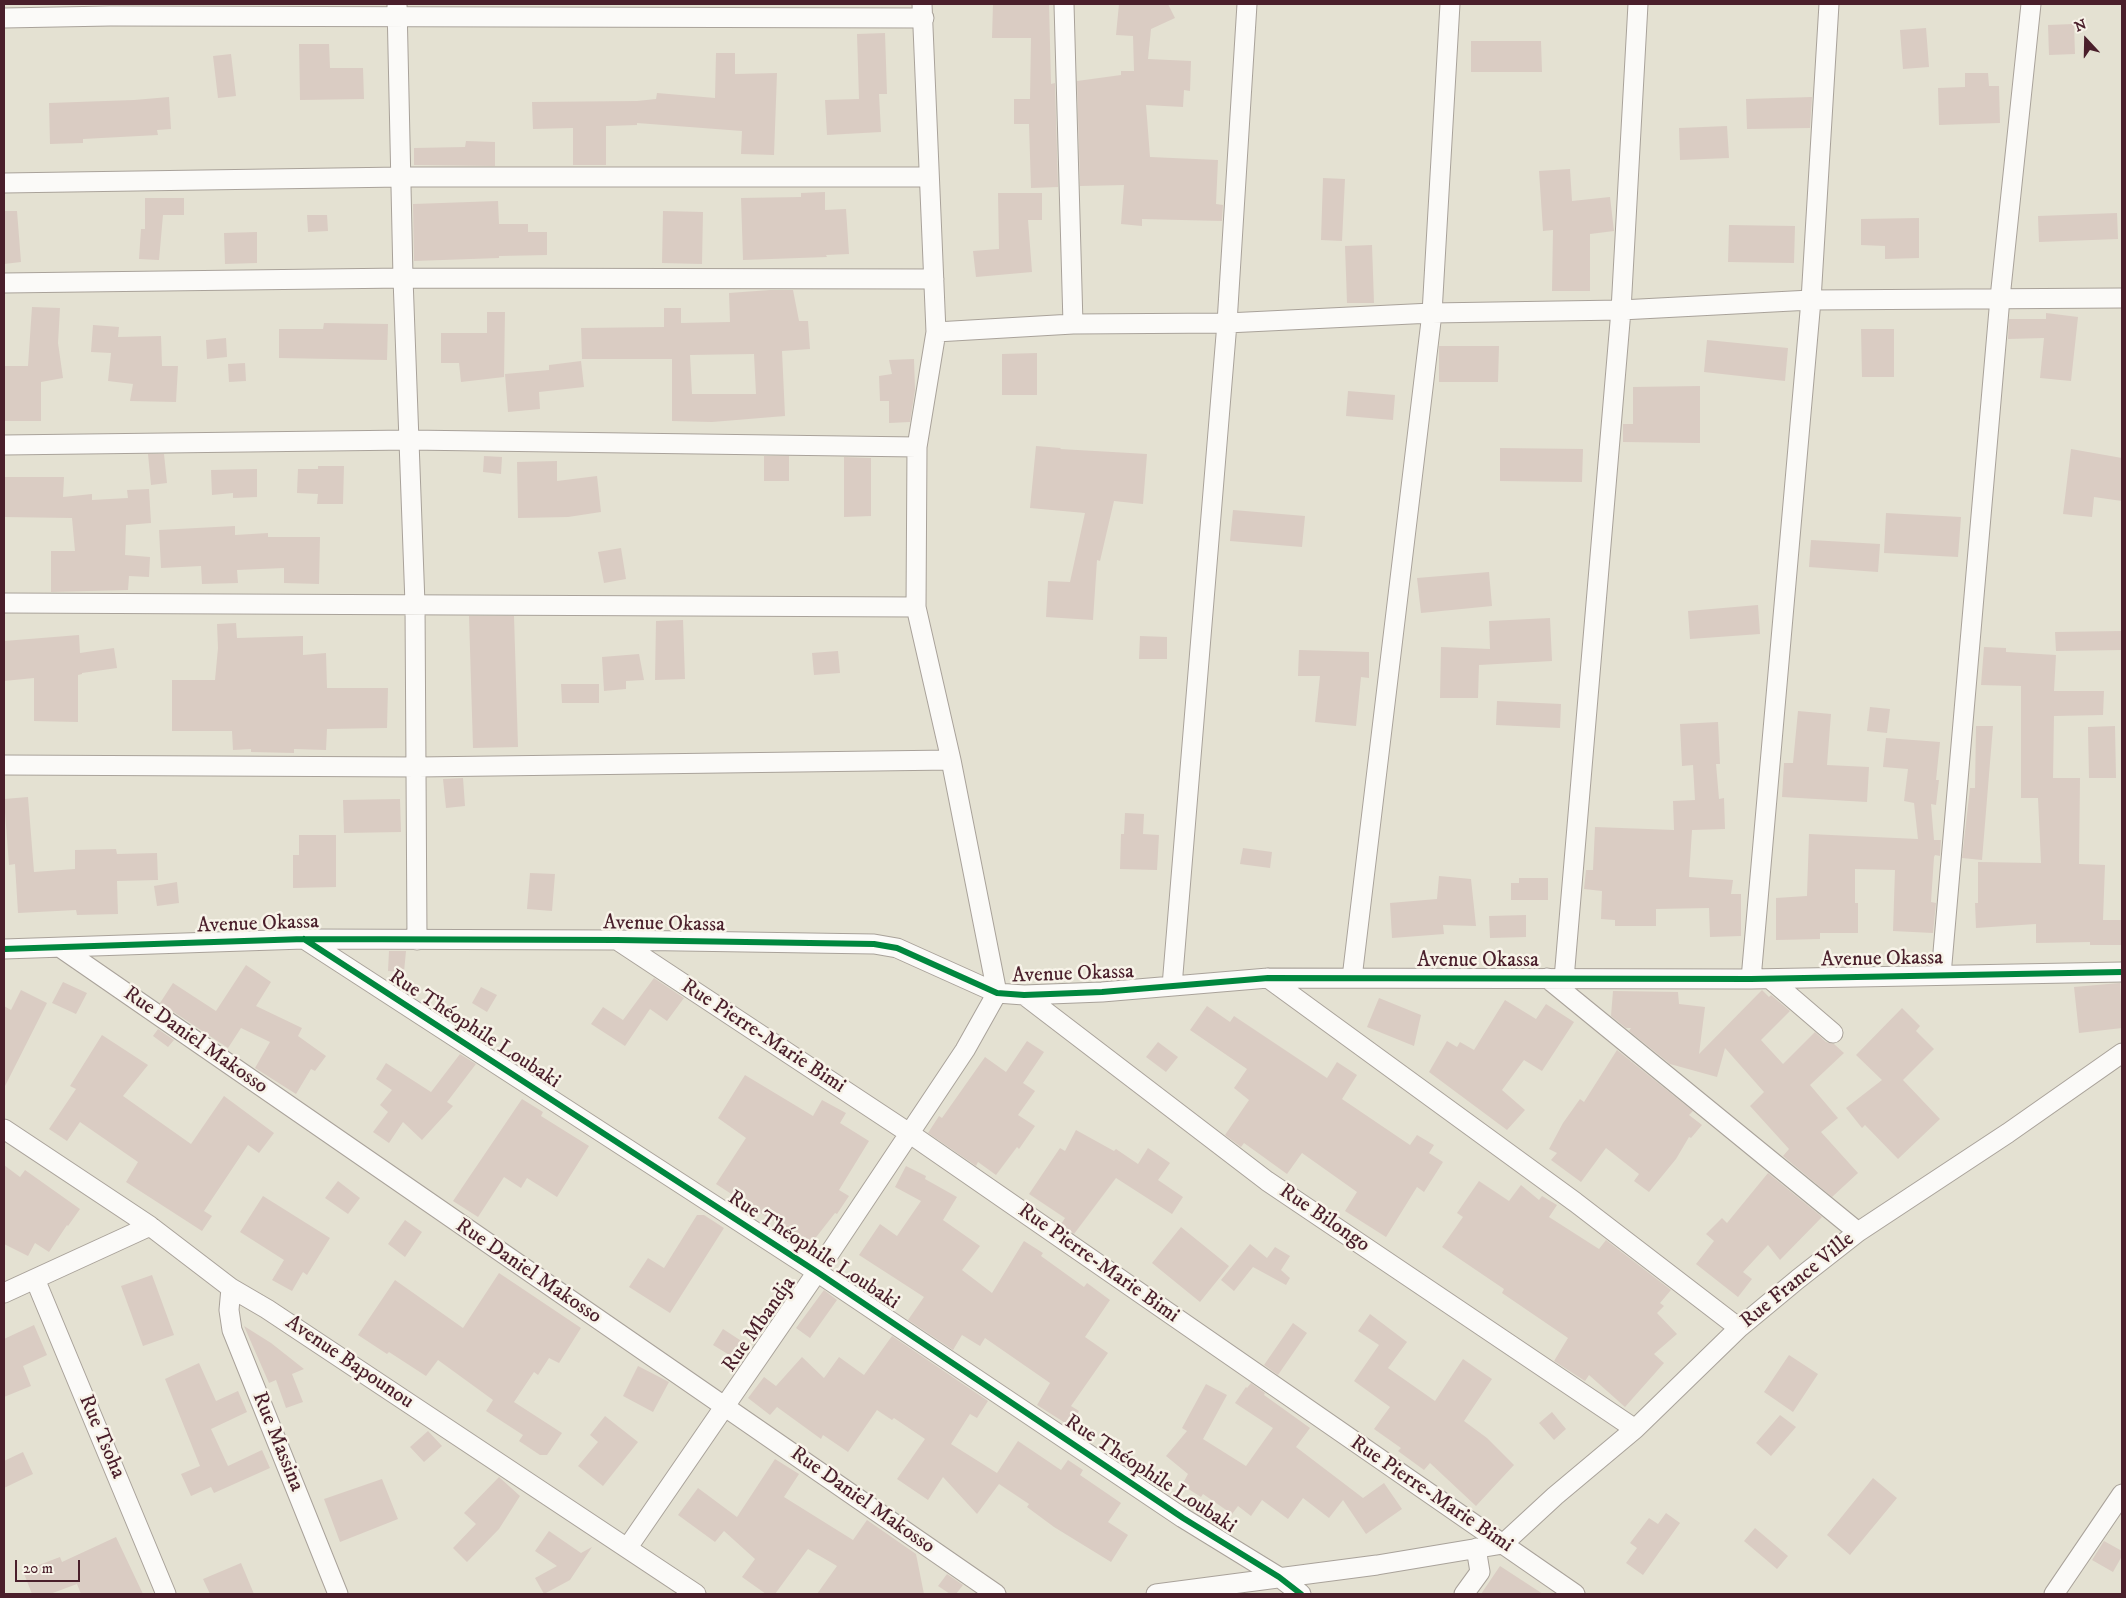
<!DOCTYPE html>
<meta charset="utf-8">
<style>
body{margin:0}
#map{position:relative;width:2126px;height:1598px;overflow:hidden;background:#e4e1d2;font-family:"IM FELL DW Pica",serif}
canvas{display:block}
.frame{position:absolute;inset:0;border:5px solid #4a1f2b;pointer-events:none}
.north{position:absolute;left:2061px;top:15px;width:50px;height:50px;-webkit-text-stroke:4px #f7f3e8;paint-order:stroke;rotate:339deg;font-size:14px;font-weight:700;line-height:20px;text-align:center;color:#4a1f2b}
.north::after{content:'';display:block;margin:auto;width:18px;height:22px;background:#4a1f2b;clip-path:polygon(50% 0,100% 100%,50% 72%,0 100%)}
.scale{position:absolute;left:15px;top:1560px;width:65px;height:22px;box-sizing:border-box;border:2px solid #4a1f2b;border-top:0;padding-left:6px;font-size:15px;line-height:18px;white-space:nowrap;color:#4a1f2b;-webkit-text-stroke:4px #f7f3e8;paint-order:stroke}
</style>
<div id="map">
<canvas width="2126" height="1598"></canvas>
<div class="frame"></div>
<div class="north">N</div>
<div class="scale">20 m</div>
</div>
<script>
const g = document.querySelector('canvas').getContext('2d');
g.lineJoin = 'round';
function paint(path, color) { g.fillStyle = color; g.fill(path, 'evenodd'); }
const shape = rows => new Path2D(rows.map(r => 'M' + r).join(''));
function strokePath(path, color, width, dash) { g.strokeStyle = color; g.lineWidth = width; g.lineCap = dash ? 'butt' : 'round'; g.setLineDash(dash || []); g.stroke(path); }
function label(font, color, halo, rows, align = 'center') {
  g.font = font + ' "IM FELL DW Pica",serif'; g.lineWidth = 5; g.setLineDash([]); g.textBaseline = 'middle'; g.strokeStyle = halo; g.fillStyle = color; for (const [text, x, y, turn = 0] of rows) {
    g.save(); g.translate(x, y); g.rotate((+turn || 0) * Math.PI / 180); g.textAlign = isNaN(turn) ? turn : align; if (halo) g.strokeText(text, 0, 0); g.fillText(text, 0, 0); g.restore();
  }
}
const building = shape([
 [993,4,1049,4,1051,84,1055,83,1058,187,1031,188,1029,124,1014,124,1014,99,1030,99,1031,38,992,38],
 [1119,4,1168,4,1175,18,1151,29,1148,59,1191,61,1190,91,1184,90,1183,107,1146,105,1150,157,1218,160,1216,204,1223,205,1222,221,1142,219,1142,226,1121,224,1124,185,1080,186,1077,81,1121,75,1121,71,1134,71,1133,36,1116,35],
 [2074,24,2075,54,2049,55,2048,25],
 [1926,28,1929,67,1903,69,1900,30],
 [885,33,887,94,879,94,881,132,827,135,825,100,859,99,857,34],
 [1471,41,1541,41,1542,72,1471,72],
 [299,44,329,44,330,68,363,68,364,99,300,100],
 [716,53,735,53,735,74,777,73,774,155,741,154,742,131,637,123,637,125,606,126,606,165,573,165,573,128,533,129,532,102,637,101,656,99,657,93,715,98],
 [231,54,236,96,218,98,213,56],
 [1965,73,1988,73,1989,86,1999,86,2000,123,1939,125,1938,88,1965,87],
 [169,97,171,129,157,130,158,135,83,139,83,143,50,144,49,103,134,100],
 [1812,97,1810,128,1747,129,1746,99],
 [1727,126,1729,158,1680,160,1679,128],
 [466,141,495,142,495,166,414,165,414,148,465,147],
 [1570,169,1572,201,1610,197,1614,231,1590,234,1590,291,1552,291,1553,230,1543,231,1539,171],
 [1323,178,1345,179,1342,241,1321,240],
 [825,192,825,210,846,209,849,254,826,255,827,257,743,260,741,198,801,197,801,193],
 [998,193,1042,193,1042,220,1028,220,1032,272,976,277,973,251,999,249],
 [145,198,184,198,184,215,163,215,159,260,139,259,141,229,145,229],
 [498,201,499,224,528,224,528,232,547,232,547,255,499,256,499,258,414,261,413,204],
 [4,211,17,211,21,262,4,264],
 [663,211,703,212,702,264,662,263],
 [2117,213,2118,239,2039,242,2038,216],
 [307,215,327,215,328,231,308,232],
 [1919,218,1919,258,1885,259,1885,246,1861,245,1861,219],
 [1729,225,1795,226,1794,263,1728,262],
 [257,232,257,263,225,264,224,233],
 [1372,245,1374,303,1347,303,1345,246],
 [770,290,793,290,799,321,808,321,810,349,782,351,785,416,712,422,672,421,672,359,582,359,581,328,664,327,664,308,681,308,681,323,730,322,729,293],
 [754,354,756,394,692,394,690,355],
 [32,307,60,308,58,343,63,378,41,382,41,421,4,421,4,366,28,366],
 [487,312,505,312,504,377,461,382,459,363,441,363,441,333,487,333],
 [2046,313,2078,317,2071,381,2040,378,2044,338,2008,339,2009,319,2046,319],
 [324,323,388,324,387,360,279,358,279,329,323,329],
 [93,325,119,327,118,337,161,336,162,366,178,366,176,402,130,401,133,384,108,381,111,353,91,352],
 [1861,329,1894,329,1894,377,1862,377],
 [226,338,227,357,207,359,206,340],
 [1707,340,1788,348,1785,381,1704,372],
 [1439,346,1499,346,1498,382,1439,382],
 [1037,353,1037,395,1002,395,1002,354],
 [914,359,915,390,910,422,889,423,889,401,880,401,879,376,892,374,889,360],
 [581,361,584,387,539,392,540,409,508,412,505,374,549,370,549,365],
 [245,363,246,381,229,382,228,364],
 [1700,386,1700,443,1623,442,1623,424,1633,424,1633,387],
 [1348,391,1395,395,1393,420,1346,416],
 [1036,446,1061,448,1060,449,1147,454,1143,504,1114,501,1100,561,1097,560,1093,620,1046,617,1048,581,1070,582,1085,513,1030,508],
 [1500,448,1583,449,1582,482,1500,481],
 [2071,449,2122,458,2122,501,2094,497,2092,517,2063,514],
 [148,454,164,454,167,483,151,485],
 [484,456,502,457,501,474,483,472],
 [764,456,789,456,789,481,764,481],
 [844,457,871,458,871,516,844,517],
 [557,461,557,481,597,476,601,512,568,517,518,518,517,462],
 [318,466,344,466,343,504,317,504,318,494,297,493,298,469,318,469],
 [257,469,257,497,233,498,233,493,212,495,211,470],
 [4,477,64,477,63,497,92,494,92,500,128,498,127,490,149,489,151,523,126,525,125,555,150,557,149,577,129,576,128,590,51,592,51,551,75,551,72,518,4,517],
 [1233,510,1305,516,1302,547,1230,541],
 [1886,513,1961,517,1958,557,1884,553],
 [235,526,235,535,268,533,268,537,320,537,319,584,284,583,284,568,237,570,238,583,202,584,201,566,161,568,159,530],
 [1811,540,1880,544,1878,572,1809,567],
 [621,548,626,579,604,583,598,552],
 [1489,572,1492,606,1421,613,1417,578],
 [1758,605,1760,634,1690,639,1688,611],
 [469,616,514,616,518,747,473,748],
 [1550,618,1552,661,1479,665,1478,698,1440,698,1441,647,1490,649,1489,621],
 [683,620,685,679,655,680,656,621],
 [236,623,237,638,303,636,303,655,326,653,327,688,388,688,387,728,327,729,326,750,294,749,294,753,251,752,251,749,233,750,232,731,172,731,172,680,215,680,218,648,217,624],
 [2122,631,2122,650,2056,651,2055,632],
 [79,635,80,653,114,648,117,668,82,673,82,674,78,675,78,722,34,721,34,678,4,681,4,641],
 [1140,636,1167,637,1167,659,1139,659],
 [1984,647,2006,648,2006,652,2056,655,2054,691,2104,691,2103,715,2054,716,2053,778,2080,778,2079,864,2105,865,2103,920,2122,920,2122,945,2090,945,2090,942,2036,943,2036,924,1976,928,1975,903,1978,903,1978,862,2041,863,2038,798,2021,798,2021,686,1981,685],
 [1299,650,1369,652,1369,678,1361,677,1356,726,1315,722,1320,676,1298,676],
 [838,651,840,673,814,675,812,653],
 [639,654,644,680,626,681,626,689,604,691,602,657],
 [561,684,599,684,599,703,562,703],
 [1497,701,1561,704,1560,728,1496,725],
 [1870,707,1890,709,1887,733,1867,731],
 [1798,711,1831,714,1827,765,1869,767,1867,802,1782,797,1784,763,1793,763],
 [1718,722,1720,764,1716,764,1719,799,1724,798,1725,829,1692,830,1689,877,1733,880,1731,894,1741,894,1741,936,1710,937,1709,908,1656,909,1656,926,1615,926,1615,920,1601,919,1602,891,1584,889,1586,870,1593,870,1595,827,1674,830,1673,801,1695,800,1693,765,1682,766,1680,724],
 [1976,726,1993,726,1982,860,1962,858,1970,788,1975,788],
 [2115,726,2116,778,2089,778,2088,727],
 [1886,738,1940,742,1936,780,1939,780,1936,805,1931,804,1934,840,1941,840,1940,856,1935,855,1934,857,1931,902,1936,903,1933,933,1893,931,1895,870,1855,869,1855,903,1858,903,1858,933,1820,933,1820,939,1776,940,1776,898,1807,896,1809,834,1918,839,1914,803,1904,801,1908,769,1883,767],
 [463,778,465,806,446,808,443,779],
 [28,797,34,872,75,869,75,850,116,849,117,854,157,853,158,880,117,881,118,914,77,915,76,910,18,913,15,864,9,865,4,799],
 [400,799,401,832,344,833,343,800],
 [1125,813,1144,814,1143,834,1159,835,1157,870,1120,869,1121,834,1124,834],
 [299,835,336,835,336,887,293,888,293,855,299,855],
 [1243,848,1272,852,1270,868,1240,864],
 [530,873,555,874,552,911,527,909],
 [1439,876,1471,879,1476,926,1443,925,1444,934,1392,938,1390,903,1437,899],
 [1519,878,1548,878,1548,900,1511,900,1511,883,1519,883],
 [177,882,179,903,157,906,154,886],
 [1526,915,1526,937,1490,938,1489,916],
 [389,951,406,951,404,972,388,971],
 [246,965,271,982,256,1006,302,1028,298,1036,326,1056,315,1071,311,1069,296,1094,255,1068,270,1042,241,1028,228,1048,160,1003,173,983,216,1011],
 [654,978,684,998,667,1021,650,1009,625,1046,591,1024,603,1007,623,1020],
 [63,982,87,993,76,1014,52,1003],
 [2120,983,2122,1028,2079,1033,2074,987],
 [481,987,497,995,487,1012,472,1003],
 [21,990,47,1003,4,1088,4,1006,11,1010],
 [1762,990,1769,997,1771,995,1790,1011,1761,1040,1783,1064,1815,1032,1826,1042,1834,1044,1844,1053,1810,1085,1838,1118,1821,1132,1858,1173,1832,1197,1783,1156,1789,1149,1750,1106,1764,1092,1725,1048,1717,1077,1670,1064,1629,1031,1631,1028,1626,1028,1611,1016,1613,991,1678,992,1679,1004,1705,1007,1699,1054],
 [1379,998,1421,1015,1414,1046,1367,1027],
 [1505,1000,1536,1019,1546,1004,1574,1022,1542,1071,1524,1060,1502,1090,1525,1110,1507,1130,1429,1072,1447,1041,1457,1047,1460,1042,1474,1050],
 [1207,1006,1230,1022,1234,1016,1327,1078,1337,1062,1357,1075,1342,1099,1410,1145,1417,1135,1434,1145,1429,1153,1443,1162,1424,1192,1417,1187,1386,1237,1345,1211,1357,1192,1302,1153,1287,1174,1244,1143,1241,1147,1225,1135,1249,1100,1234,1088,1247,1069,1190,1030],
 [1902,1008,1920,1026,1916,1031,1934,1049,1903,1080,1940,1119,1898,1159,1865,1125,1862,1128,1846,1108,1882,1080,1856,1055],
 [158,1029,174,1040,168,1047,153,1036],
 [102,1035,148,1065,123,1096,191,1144,224,1096,274,1133,259,1153,248,1145,204,1211,212,1216,202,1231,126,1182,138,1162,80,1122,67,1141,49,1129,76,1089,70,1086],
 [1027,1041,1044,1052,1023,1083,1035,1091,1018,1115,1035,1126,1019,1149,1017,1147,996,1175,978,1162,976,1166,928,1133,939,1116,942,1118,985,1057,1006,1072],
 [1158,1042,1178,1057,1166,1072,1146,1057],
 [1617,1050,1693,1111,1689,1115,1702,1125,1691,1138,1689,1137,1676,1159,1649,1192,1634,1181,1639,1174,1606,1148,1581,1182,1551,1160,1557,1153,1549,1149,1563,1123,1580,1099,1584,1102],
 [460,1054,476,1064,447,1102,453,1106,422,1140,403,1122,389,1143,373,1132,388,1112,380,1105,392,1090,376,1079,386,1063,431,1092],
 [745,1075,813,1116,822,1100,846,1113,840,1123,869,1141,839,1190,849,1196,837,1214,835,1213,810,1245,716,1184,746,1138,718,1118],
 [522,1099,543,1112,541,1116,589,1146,557,1197,527,1178,521,1188,504,1177,478,1217,453,1201],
 [1076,1130,1114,1151,1116,1149,1138,1164,1148,1148,1170,1163,1158,1180,1183,1197,1172,1214,1116,1178,1074,1234,1061,1224,1065,1218,1029,1194,1060,1148,1065,1151],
 [4,1165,20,1177,25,1170,80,1209,68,1226,67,1225,49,1252,35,1243,28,1256,4,1244],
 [906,1166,926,1176,925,1179,957,1197,943,1220,980,1246,962,1270,992,1293,1024,1241,1043,1253,1041,1256,1084,1287,1087,1283,1110,1300,1085,1337,1108,1353,1071,1406,1079,1411,1070,1426,1037,1405,1050,1383,985,1338,980,1346,962,1335,953,1350,908,1320,924,1297,859,1255,880,1224,897,1236,921,1201,895,1187],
 [1768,1173,1822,1217,1780,1260,1768,1245,1743,1272,1752,1279,1738,1297,1696,1264,1714,1241,1706,1234,1722,1218,1727,1223],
 [338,1181,360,1198,348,1214,325,1198],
 [1479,1181,1509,1201,1521,1185,1539,1200,1542,1196,1557,1205,1549,1217,1599,1249,1606,1240,1671,1290,1660,1303,1664,1306,1657,1313,1677,1334,1654,1354,1664,1363,1625,1407,1589,1375,1585,1381,1554,1361,1568,1338,1502,1293,1504,1289,1442,1247,1463,1217,1457,1213],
 [263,1196,330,1238,307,1275,303,1272,292,1291,272,1280,284,1260,240,1232],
 [697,1215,704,1215,724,1228,670,1313,629,1287,648,1258,664,1268],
 [405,1220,422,1232,405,1257,388,1244],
 [1181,1227,1229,1266,1200,1302,1152,1263],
 [1250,1244,1267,1258,1275,1247,1290,1256,1281,1270,1290,1278,1286,1285,1253,1267,1234,1291,1221,1280],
 [499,1273,581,1328,559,1363,549,1358,538,1375,534,1372,514,1402,562,1433,547,1455,540,1455,519,1441,523,1435,486,1411,493,1400,438,1360,426,1376,389,1352,387,1354,358,1335,395,1280,463,1328],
 [152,1275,174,1335,143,1346,121,1286],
 [824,1290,837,1300,810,1338,796,1328],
 [1370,1314,1407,1342,1388,1368,1435,1401,1463,1359,1492,1379,1464,1421,1487,1438,1514,1465,1476,1506,1430,1463,1424,1470,1398,1451,1401,1448,1374,1429,1390,1407,1354,1381,1379,1345,1358,1331],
 [1293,1323,1307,1333,1278,1375,1264,1365],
 [34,1325,47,1355,23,1366,31,1386,4,1397,4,1339],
 [244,1326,271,1343,304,1369,292,1374,303,1402,286,1408,276,1380,269,1383],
 [723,1329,746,1344,736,1359,713,1345],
 [892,1336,988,1401,977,1418,970,1414,951,1444,997,1473,1018,1441,1061,1470,1068,1460,1083,1470,1080,1475,1121,1503,1108,1522,1128,1535,1111,1562,1054,1527,1027,1507,1029,1504,999,1484,977,1514,943,1477,928,1500,897,1479,925,1439,894,1418,892,1420,877,1410,848,1452,823,1435,821,1439,777,1407,770,1415,748,1398,764,1377,776,1386,802,1357,824,1378,839,1357,864,1375],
 [1789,1355,1818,1374,1793,1412,1764,1392],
 [199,1363,216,1401,238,1391,247,1412,211,1429,228,1466,262,1450,270,1468,214,1493,211,1487,191,1496,181,1474,200,1466,165,1379],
 [638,1366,669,1382,653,1412,623,1396],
 [1251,1383,1265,1393,1264,1395,1310,1428,1296,1447,1363,1498,1384,1483,1402,1509,1366,1534,1343,1500,1329,1518,1303,1498,1288,1519,1262,1500,1251,1516,1238,1506,1232,1514,1203,1494,1201,1497,1182,1485,1188,1474,1166,1456,1187,1431,1182,1428,1206,1384,1227,1395,1203,1439,1246,1466,1273,1428,1235,1403,1246,1387,1247,1388],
 [1552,1412,1566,1429,1554,1440,1539,1423],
 [1780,1415,1796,1427,1771,1456,1756,1443],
 [605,1416,638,1442,603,1486,578,1466,598,1442,590,1435],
 [428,1431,442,1446,424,1462,410,1447],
 [23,1452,33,1474,4,1488,4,1461],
 [775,1459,799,1474,784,1497,853,1540,867,1520,916,1554,924,1594,817,1594,837,1566,808,1549,775,1594,766,1594,742,1577,755,1559,724,1531,715,1542,678,1515,698,1488,737,1517],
 [499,1477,520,1496,499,1529,467,1562,453,1548,476,1524,464,1513],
 [1873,1478,1897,1498,1850,1555,1827,1535],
 [382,1479,398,1519,340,1542,324,1499],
 [1666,1513,1680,1523,1643,1575,1626,1563,1637,1548,1630,1543,1649,1518,1658,1524],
 [1755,1528,1788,1556,1777,1569,1744,1541],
 [549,1531,581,1553,592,1547,570,1580,544,1594,535,1578,557,1566,535,1551],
 [116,1537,143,1594,81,1594,77,1584,50,1594,32,1594,23,1571,60,1557,62,1562],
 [2104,1541,2122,1551,2122,1556,2113,1572,2092,1560],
 [241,1563,254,1594,210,1594,203,1579],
 [1500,1566,1543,1594,1481,1594],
 [947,1574,963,1585,956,1594,950,1594,938,1586]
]);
const minor = shape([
 [397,4,403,278,415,604,417,940],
 [922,4,936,332,917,447,916,607,951,760,997,993],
 [1064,4,1073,324],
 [4,18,110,16,924,18],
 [4,183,401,177,929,177],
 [4,283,403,278,934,279],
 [936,332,1073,324,1227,323,1432,313,1621,310,1811,300,2122,298],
 [4,445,409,440,917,447],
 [4,603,916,607],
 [4,765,418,767,951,760],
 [304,939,817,1272,1183,1518,1279,1577,1301,1594],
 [617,940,909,1133,1575,1594],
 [61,948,996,1594],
 [4,949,304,939,617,940,874,944,897,948,997,993,1024,995,1102,992,1268,978,1751,979,2122,972],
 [1941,975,2000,298,2031,4],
 [1268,978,1575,1202,1739,1328],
 [1352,978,1432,313,1450,4],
 [1547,978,1858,1232],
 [1564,979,1621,310,1638,4],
 [1751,979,1811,300,1829,4],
 [1770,979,1833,1033],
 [1172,986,1227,323,1247,4],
 [1024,995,1267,1181,1635,1429],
 [4,1129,150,1226,231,1288,267,1309,696,1594],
 [35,1279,166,1594],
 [231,1288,229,1310,232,1330,338,1594],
 [4,1293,150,1226],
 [628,1547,817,1272,965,1050,997,993],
 [1156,1594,1377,1565,1503,1544,1555,1496,1635,1429,1739,1328,1798,1279,1858,1232,2008,1133,2122,1053],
 [1464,1594,1480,1572,1476,1548],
 [2054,1594,2122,1494]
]);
const cycleway = shape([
 [304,939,817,1272,1183,1518,1279,1577,1301,1594],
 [4,949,304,939,617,940,874,944,897,948,997,993,1024,995,1102,992,1268,978,1751,979,2122,972]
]);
const streetNames = [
 ["Avenue Okassa",258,925,-2],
 ["Avenue Okassa",664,925,1],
 ["Avenue Okassa",1882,960,-1],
 ["Avenue Okassa",1478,962],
 ["Avenue Okassa",1073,975,-2],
 ["Rue Théophile Loubaki",474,1030,33],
 ["Rue Pierre-Marie Bimi",763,1037,33],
 ["Rue Daniel Makosso",195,1041,35],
 ["Rue Bilongo",1324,1219,34],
 ["Rue Théophile Loubaki",813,1251,33],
 ["Rue Pierre-Marie Bimi",1098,1264,35],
 ["Rue Daniel Makosso",528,1272,34],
 ["Rue France Ville",1798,1281,-39],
 ["Rue Mbandja",760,1325,-55],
 ["Avenue Bapounou",349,1363,34],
 ["Rue Tsoha",101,1437,67],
 ["Rue Massina",277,1442,68],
 ["Rue Théophile Loubaki",1150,1475,33],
 ["Rue Pierre-Marie Bimi",1431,1495,34],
 ["Rue Daniel Makosso",862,1501,35]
];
paint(building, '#daccc3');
strokePath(minor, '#a9a29a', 21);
strokePath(minor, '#fbfaf8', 19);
strokePath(cycleway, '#00873e', 6);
label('21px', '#4a1f2b', '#f7f3e8', streetNames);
</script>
